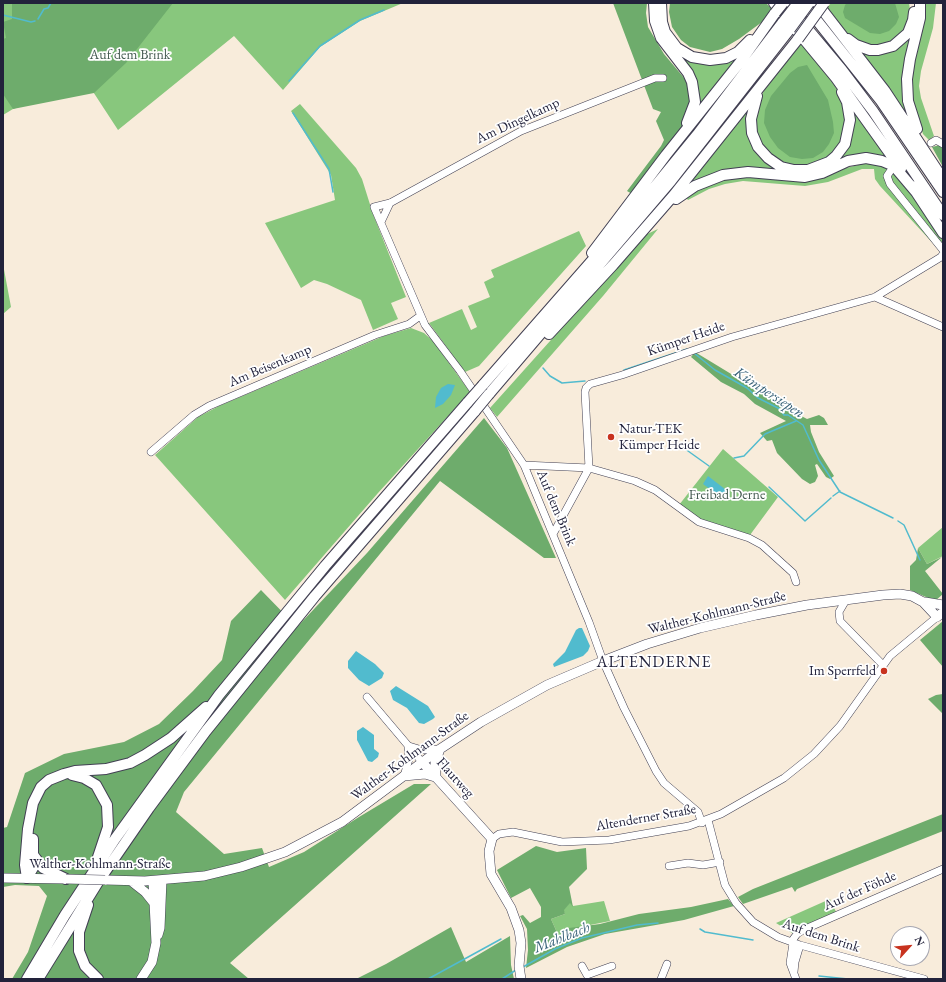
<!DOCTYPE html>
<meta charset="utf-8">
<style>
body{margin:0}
#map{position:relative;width:946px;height:982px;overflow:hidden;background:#f8ecdb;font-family:"EB Garamond",serif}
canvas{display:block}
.frame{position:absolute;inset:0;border:4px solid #22223b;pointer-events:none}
.north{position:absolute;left:890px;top:926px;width:40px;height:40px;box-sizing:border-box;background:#fff;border:1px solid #a7a7b1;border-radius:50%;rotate:63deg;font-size:11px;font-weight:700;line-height:16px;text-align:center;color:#22223b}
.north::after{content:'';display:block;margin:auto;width:14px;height:18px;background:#c8321e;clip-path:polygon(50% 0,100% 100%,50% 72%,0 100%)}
</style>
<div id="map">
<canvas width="946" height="982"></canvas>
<div class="frame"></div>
<div class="north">N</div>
</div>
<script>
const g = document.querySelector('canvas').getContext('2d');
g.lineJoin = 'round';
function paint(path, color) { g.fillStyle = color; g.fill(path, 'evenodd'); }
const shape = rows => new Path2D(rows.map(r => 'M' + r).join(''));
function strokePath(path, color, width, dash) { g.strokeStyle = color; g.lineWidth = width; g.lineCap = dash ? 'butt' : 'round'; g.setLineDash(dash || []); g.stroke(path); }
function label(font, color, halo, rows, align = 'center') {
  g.font = font + ' "EB Garamond",serif'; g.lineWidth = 3.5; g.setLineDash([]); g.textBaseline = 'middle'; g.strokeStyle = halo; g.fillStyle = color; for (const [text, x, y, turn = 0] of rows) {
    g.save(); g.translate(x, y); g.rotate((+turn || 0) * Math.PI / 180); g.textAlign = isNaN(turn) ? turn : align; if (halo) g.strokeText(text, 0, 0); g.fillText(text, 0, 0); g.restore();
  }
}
const green = shape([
 [3,3,403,3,360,21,320,47,283,90,234,36,118,130,88,84,13,109,3,115],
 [831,3,909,3,910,10,906,29,892,42,876,47,858,42,848,34,826,9],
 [925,3,936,3,933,28,921,71,919,86,921,98,934,136,929,140,923,134,913,102,911,89,916,51,925,20],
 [658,17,686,57,741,53,697,111,699,92,696,82],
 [911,34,906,62,911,120,859,50,871,53],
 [801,40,829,76,838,91,846,116,843,137,837,149,822,161,803,167,781,163,773,158,760,143,754,123,758,102,765,89],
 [851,103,892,162,876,156,867,155,843,161,813,174,796,175,751,170,738,170,706,178,683,191,748,109,748,129,751,139,763,158,781,170,796,173,819,170,832,163,847,146,853,125],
 [300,104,356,168,362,179,373,214,406,297,391,303,398,319,373,330,361,300,327,284,314,280,301,288,265,223,335,200,331,175,291,111],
 [870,162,888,168,885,174,940,251,880,186,875,179,874,169,862,169,828,182,805,186,743,181,725,184,709,189,688,200,685,196,695,189,724,179,746,176,796,181,812,181,846,168],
 [893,171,908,189,943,240,943,246,890,180],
 [658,229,603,296,497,417,490,408,645,235],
 [579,231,586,246,479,366,465,372,429,323,462,309,471,330,477,327,468,306,490,297,484,282,494,277,491,270],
 [3,264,11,307,3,314],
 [411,328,424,333,433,341,470,392,378,493,285,600,155,455,198,417,219,406,384,336],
 [723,449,778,497,750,535,697,518,679,505],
 [943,527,943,556,927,564,918,548],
 [830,899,836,912,792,933,776,923],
 [604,901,610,921,565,930,559,937,551,919,565,914,563,910,570,902,573,906]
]);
const forest = shape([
 [12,3,173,3,126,63,94,93,13,109,3,94,3,39,6,38,3,22,12,19],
 [613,3,647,3,646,13,648,27,664,54,685,79,689,90,691,103,683,126,632,194,627,191,661,146,664,140,656,121,661,112,653,109],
 [670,3,766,3,773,10,762,22,739,39,722,49,710,52,690,47,681,40,672,27,669,12],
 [847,3,895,3,899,17,896,24,889,31,880,34,870,33,845,18,843,12,845,5],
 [807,65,828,100,833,122,834,133,829,144,823,152,813,158,802,159,790,157,778,148,770,137,764,123,765,110,771,96,790,73,798,67],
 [940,145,943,149,943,167,932,147],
 [695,352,792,411,807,419,819,415,824,418,828,425,810,425,811,432,819,452,834,476,830,479,826,477,817,464,815,465,818,476,815,482,810,484,802,479,777,453,772,440,767,441,760,433,786,421,755,404,744,394,721,382,691,357],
 [484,418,507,448,556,558,544,558,440,481,184,792,176,812,224,854,262,848,269,867,304,852,359,817,414,784,431,784,230,963,249,979,12,979,28,952,47,896,39,886,15,885,3,887,3,828,7,827,25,773,64,754,124,742,159,724,193,691,222,660,231,621,261,590,297,627,367,553],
 [918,548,927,564,942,557,925,571,943,594,935,601,910,590,910,566,916,560],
 [943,621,943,667,920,640],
 [943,694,943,714,928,699,936,695],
 [943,814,943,831,797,889,795,892,792,887,743,904,738,897,753,889],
 [536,846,557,852,586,848,587,869,569,887,573,907,570,903,564,910,565,914,551,919,559,937,569,928,600,924,639,914,691,907,728,899,734,906,684,920,605,934,567,947,526,968,528,950,527,929,520,916,523,915,530,923,541,917,541,907,530,888,511,898,497,870],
 [451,927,466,962,510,936,511,965,514,979,356,979,386,964]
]);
const water = shape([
 [448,384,455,385,451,395,443,404,435,408,436,397,441,388],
 [708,476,730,493,725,500,703,484],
 [579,628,582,628,590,646,588,651,583,656,554,667,553,664,565,652,576,630],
 [356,651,375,664,384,673,382,678,369,686,359,680,348,668,348,661],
 [396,686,428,706,435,717,433,719,424,724,419,723,407,708,393,700,390,691],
 [363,727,374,735,374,749,379,753,378,757,372,762,368,761,357,740,357,731]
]);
const stream = shape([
 [3,15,31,22,35,21],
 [38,19,44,9,48,8,51,3],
 [289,81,320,46,360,20,384,10],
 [293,113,329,169,333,192],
 [694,353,715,370,747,388,758,398,780,409,784,415,788,415,803,425,819,460,840,492,893,518],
 [543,368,550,376,562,383,585,381],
 [624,370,687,349],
 [674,441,709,466],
 [734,458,744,456,765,434,796,421],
 [769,487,805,521,831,498],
 [833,496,840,491],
 [898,521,904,525,920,560],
 [700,929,705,932,753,940],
 [523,967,555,949,582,938,637,925,658,923],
 [819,976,848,979],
 [428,979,501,939],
 [502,979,516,970]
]);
const minor = shape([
 [663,78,655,78,521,131,390,203,374,207,425,325,460,371,524,465,589,622,603,661,624,708,656,771,664,783,698,812,702,823],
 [931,143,936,140,943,144],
 [891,170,887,176,890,184,943,250],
 [381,222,390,203],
 [875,297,943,327],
 [151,452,194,415,209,406,375,335,409,324,420,316],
 [524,465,589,468,635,481,655,490,699,522,749,538,762,545,793,573,796,582],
 [553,534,589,468,585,392,586,388,590,384,622,375,732,337,875,297,941,257,943,254],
 [846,600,839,612,840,621,882,664],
 [367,697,422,762],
 [409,746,422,750,440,749],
 [404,776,409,759,408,747],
 [708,820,725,885,736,903,753,922,778,937,800,945,924,979],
 [492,839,499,834,513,832,562,842,609,840,689,826,721,814,784,778,814,754,840,726,890,656,937,617],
 [669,866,688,863,703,865,720,862],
 [791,942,797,934,803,930,943,869],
 [793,943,790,963,796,979],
 [582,966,587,975,612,966],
 [794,972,795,962,800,945],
 [661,979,667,964]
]);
const major = shape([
 [925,602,943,605],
 [422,762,492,839,489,851,491,874,511,908,519,930,521,943,519,966,521,979],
 [404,776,425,774,435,777],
 [436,777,435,763,440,749],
 [3,878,66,879],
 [105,880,145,881,204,876,241,867,285,852,342,822,440,749,481,722,547,685,603,661,647,644,700,628,756,615,807,605,883,595,900,594,912,596,923,602,937,617,943,612],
 [131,881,145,892,153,902],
 [158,935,160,928,162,880],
 [141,979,152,962,156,943,153,881]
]);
const highway = shape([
 [654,3,655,21,661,38,688,73,692,82,695,102,687,123],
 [661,3,662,22,665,32,677,48,692,57,710,60,726,58,738,52,750,40],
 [774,3,836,78,901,169],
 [786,3,842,70,873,111,943,215],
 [803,3,881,101,943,192],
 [817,3,885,91,943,179],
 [848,39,856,45,870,50,878,50,893,46,908,33,913,20,914,12],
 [757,96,751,119,752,133,758,147,768,158,781,167,794,170,808,170,829,162,836,156,845,144,850,120,847,102,842,92],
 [917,129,908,101,907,79,910,59,920,18,920,3],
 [912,186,943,233],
 [676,199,695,186,723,175,748,172,805,177,822,173,848,161,866,158,882,161,894,166,916,192],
 [592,253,666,155,741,61,775,13],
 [549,334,613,265,673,196,798,39],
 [483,385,625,223,697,135,783,22],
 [489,394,671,181,790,29],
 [72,775,84,778,96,785,107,805,108,827,98,857],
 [34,856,43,868,66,879],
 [27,878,25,865,28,829,33,803,41,787,49,780,64,774,75,771,106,769,130,763,145,755,171,738,206,707],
 [27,878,33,868,33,839],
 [88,905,79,932,79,951,85,966,98,979],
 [27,979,65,915,115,839,219,695,325,566,468,402],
 [38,979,98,882,149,808,206,731,315,596,475,411]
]);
const majorBridge = shape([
 [66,879,105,880]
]);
const highwayBridge = shape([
 [775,13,783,3],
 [783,22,798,3],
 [790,29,809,3],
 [798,39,824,3],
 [468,402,483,385],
 [475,411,489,394]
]);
const markers = [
 [611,437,4,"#c8321e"],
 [884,671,4,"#c8321e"]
];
const parkNames = [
 ["Auf dem Brink",130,55],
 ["Freibad Derne",727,495]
];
const streetNames = [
 ["Am Dingelkamp",518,121,-25],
 ["Kümper Heide",686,339,-19],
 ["Am Beisenkamp",270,366,-23],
 ["Auf dem Brink",556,508,67],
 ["Walther-Kohlmann-Straße",717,613,-14],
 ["Walther-Kohlmann-Straße",410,756,-36],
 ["Flautweg",455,778,48],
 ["Altenderner Straße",646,818,-10],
 ["Walther-Kohlmann-Straße",100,864],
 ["Auf der Föhde",860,891,-24],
 ["Auf dem Brink",821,936,18]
];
const poiNames = [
 ["Natur-TEK",619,429],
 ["Kümper Heide",619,445],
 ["Im Sperrfeld",876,671,"right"]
];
const waterNames = [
 ["Kümpersiepen",769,393,33],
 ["Mahlbach",562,938,-22]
];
const quarterNames = [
 ["ALTENDERNE",654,663]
];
paint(green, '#88c77d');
paint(forest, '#6eac6c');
paint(water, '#51bbce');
strokePath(stream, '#51bbce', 1.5);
strokePath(minor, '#424053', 8);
strokePath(major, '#424053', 10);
strokePath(highway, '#424053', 12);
strokePath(minor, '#fff', 7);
strokePath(major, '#fff', 9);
strokePath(highway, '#fff', 10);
strokePath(majorBridge, '#424053', 10, []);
strokePath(highwayBridge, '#424053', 12, []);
strokePath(majorBridge, '#fff', 9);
strokePath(highwayBridge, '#fff', 10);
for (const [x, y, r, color] of markers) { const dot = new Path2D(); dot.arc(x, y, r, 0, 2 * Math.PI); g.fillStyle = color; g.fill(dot); strokePath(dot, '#fff', 1.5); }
label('14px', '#465c52', '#fff', parkNames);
label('14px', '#22223b', '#fff', streetNames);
label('14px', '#22223b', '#fff', poiNames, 'left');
label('italic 15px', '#355f76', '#fff', waterNames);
g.letterSpacing = '1px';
label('16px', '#22223b', '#fff', quarterNames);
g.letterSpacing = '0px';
</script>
